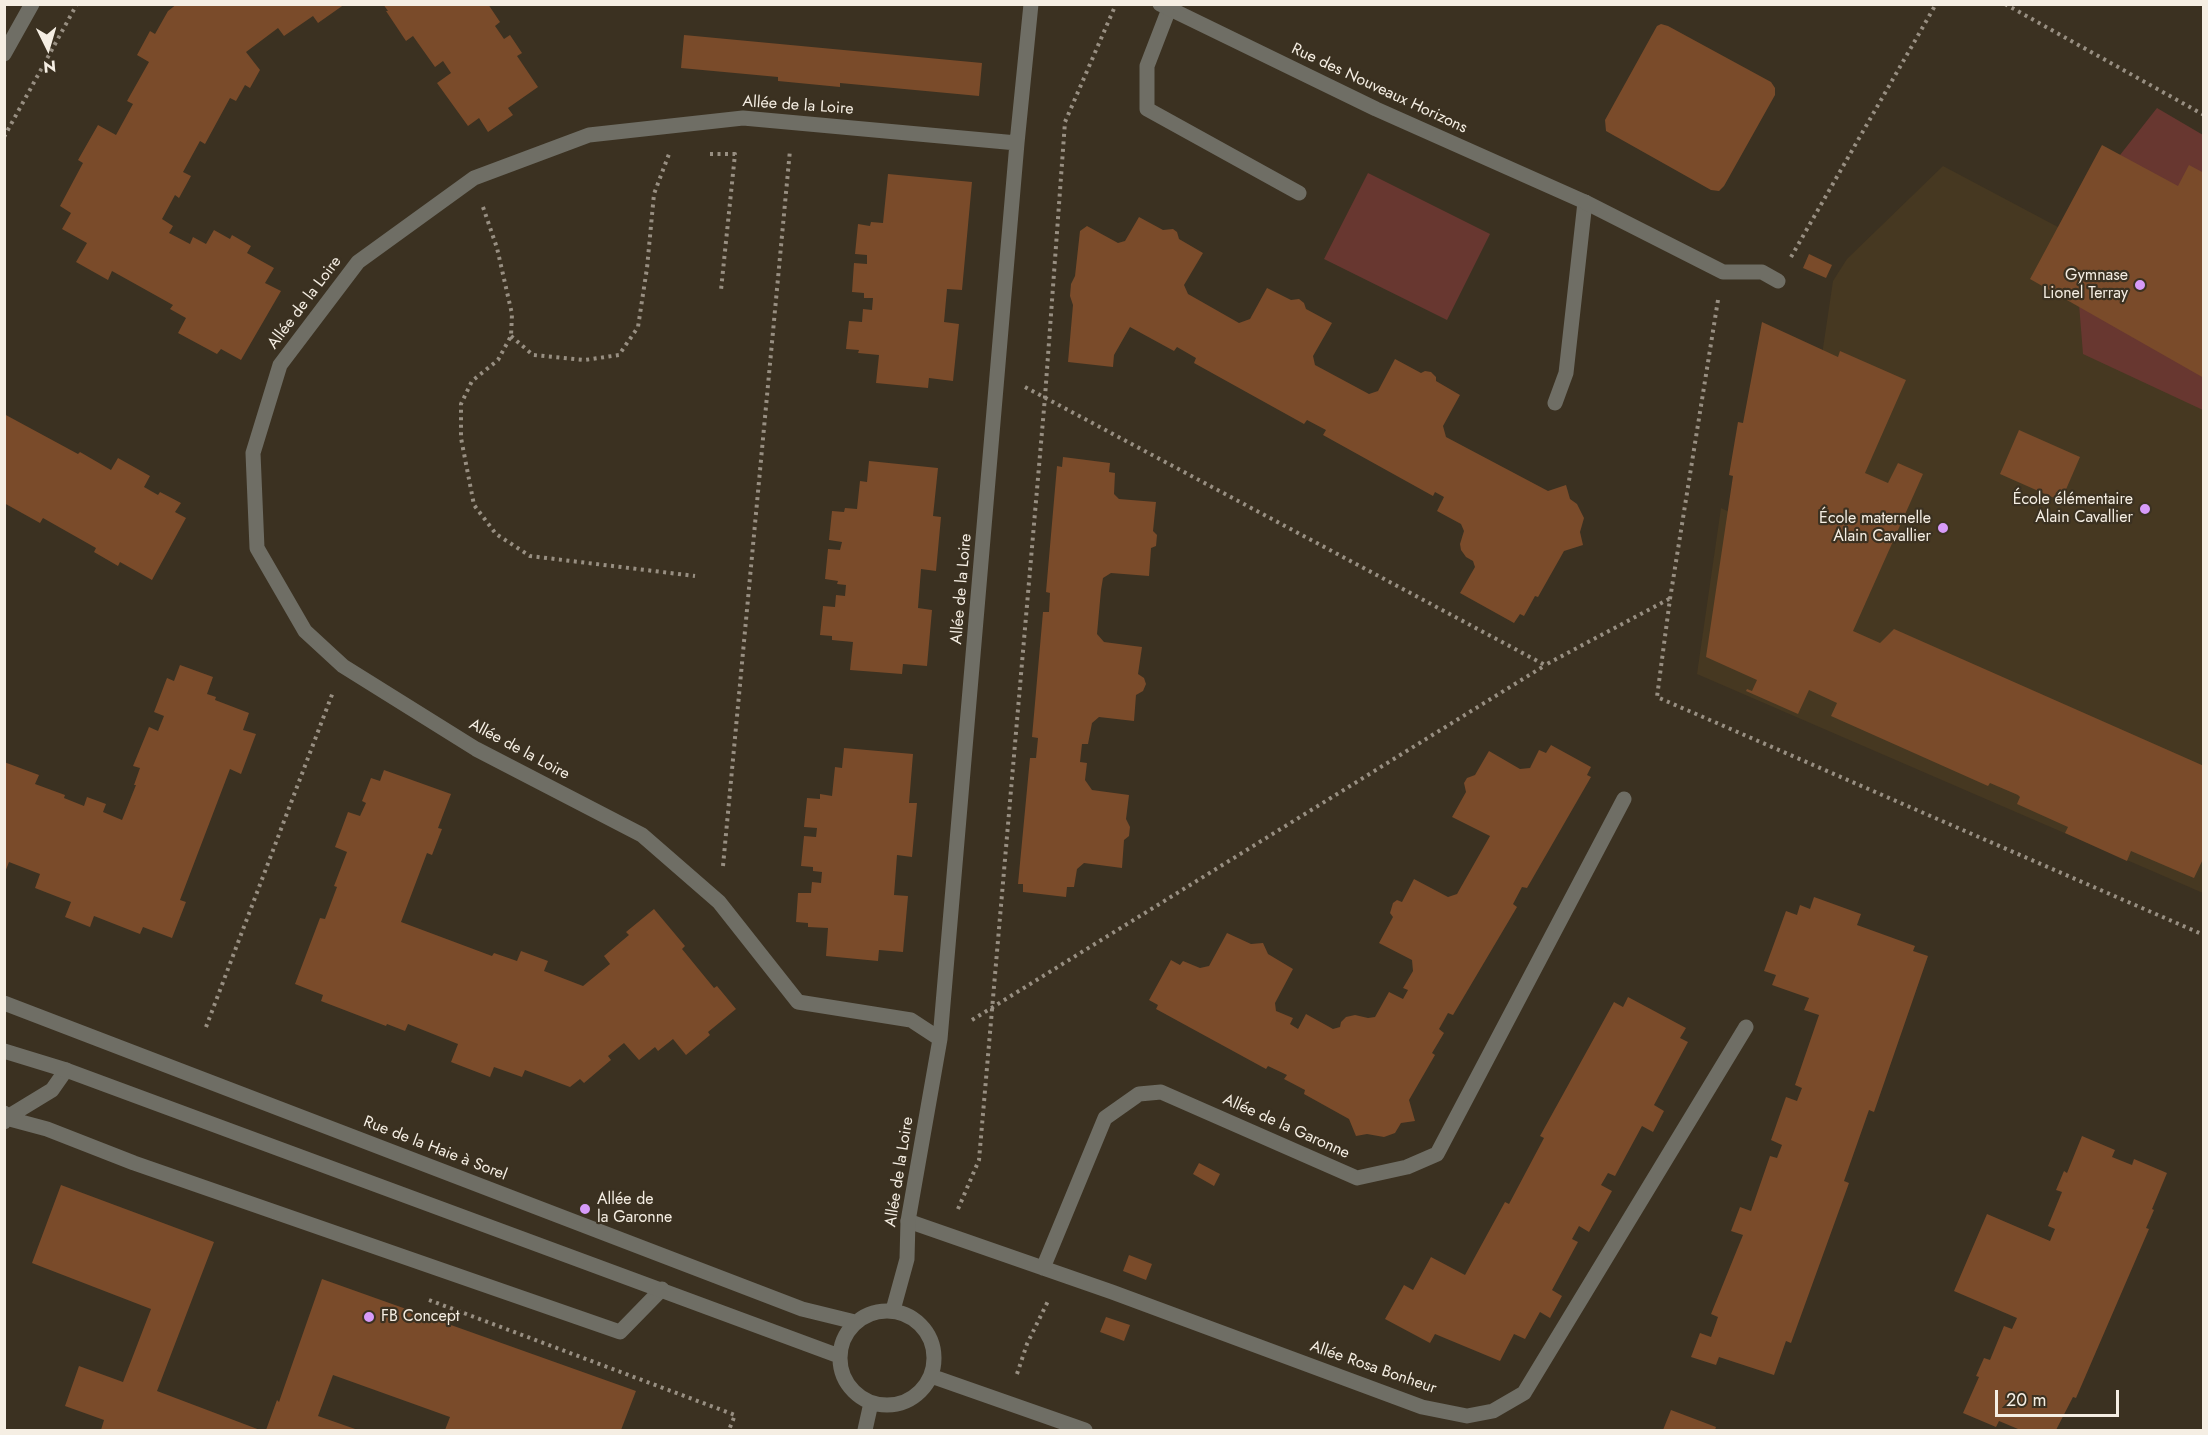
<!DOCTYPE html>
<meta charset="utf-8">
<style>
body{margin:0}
#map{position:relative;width:2208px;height:1435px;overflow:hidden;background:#3b3121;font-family:Jost,sans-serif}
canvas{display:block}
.frame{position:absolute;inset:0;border:6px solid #f5eee3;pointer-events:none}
.north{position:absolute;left:18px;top:18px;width:60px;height:60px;-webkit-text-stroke:4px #3b3121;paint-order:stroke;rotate:175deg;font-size:16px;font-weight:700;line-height:24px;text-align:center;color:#f5eee3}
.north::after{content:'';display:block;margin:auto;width:21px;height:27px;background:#f5eee3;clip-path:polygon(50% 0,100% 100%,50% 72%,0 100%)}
.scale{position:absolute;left:1995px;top:1390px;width:124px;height:27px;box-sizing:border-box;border:3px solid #f5eee3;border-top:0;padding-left:8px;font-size:18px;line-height:21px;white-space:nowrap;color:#f5eee3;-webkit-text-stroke:4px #3b3121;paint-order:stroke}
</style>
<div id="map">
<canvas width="2208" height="1435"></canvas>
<div class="frame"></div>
<div class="north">N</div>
<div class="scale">20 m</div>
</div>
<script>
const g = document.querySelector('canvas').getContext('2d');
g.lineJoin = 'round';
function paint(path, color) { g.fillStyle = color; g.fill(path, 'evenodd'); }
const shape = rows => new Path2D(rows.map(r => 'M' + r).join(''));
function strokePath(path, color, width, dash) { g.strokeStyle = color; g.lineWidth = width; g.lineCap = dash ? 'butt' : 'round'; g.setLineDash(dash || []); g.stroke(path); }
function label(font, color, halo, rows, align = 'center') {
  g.font = font + ' Jost,sans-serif'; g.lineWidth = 4.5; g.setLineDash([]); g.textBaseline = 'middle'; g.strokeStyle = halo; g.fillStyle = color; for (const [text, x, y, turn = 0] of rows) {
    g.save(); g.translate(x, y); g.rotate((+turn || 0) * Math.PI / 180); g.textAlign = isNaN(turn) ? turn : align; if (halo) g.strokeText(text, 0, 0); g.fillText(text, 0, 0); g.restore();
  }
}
const built = shape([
 [1943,166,2203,304,2203,893,1697,674,1721,508,1794,543,1833,281,1847,259]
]);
const green = shape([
 [2157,108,2203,135,2203,410,2083,354,2072,216],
 [1368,173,1490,234,1447,320,1324,259]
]);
const building = shape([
 [177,4,345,4,318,23,313,16,284,36,278,28,246,52,260,70,250,88,245,85,236,101,230,98,205,144,200,141,183,172,191,176,179,198,175,195,162,219,173,226,169,233,190,244,193,237,206,244,214,230,230,239,232,235,251,246,247,253,274,268,265,283,281,291,241,360,221,349,217,354,178,333,186,318,170,309,173,305,112,271,108,280,76,262,87,243,62,229,71,213,60,206,83,163,78,160,98,125,116,135,133,104,127,101,149,62,137,55,150,31,155,34,168,11],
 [383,4,488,4,500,22,495,26,504,39,510,35,522,53,517,56,538,87,508,108,513,115,488,132,479,118,468,126,437,83,451,73,443,61,435,67,413,36,406,41,386,11,388,11],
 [1661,24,1668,26,1771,82,1775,88,1775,95,1724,186,1719,191,1711,190,1606,131,1605,120,1657,26],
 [684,35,982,63,979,96,840,83,840,87,778,81,778,77,681,68],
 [2102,145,2178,186,2189,165,2204,173,2204,378,2030,279],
 [888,174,972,182,962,290,947,289,944,322,959,324,953,381,929,378,928,388,876,383,879,355,858,353,859,350,846,349,849,321,862,322,863,309,872,310,873,298,864,298,864,293,852,292,854,263,867,264,867,255,855,254,858,224,870,226,871,222,883,223],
 [1139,217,1163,230,1173,229,1177,232,1179,239,1203,253,1184,285,1188,294,1239,323,1250,319,1267,288,1291,300,1299,299,1304,303,1306,309,1332,323,1313,356,1315,365,1369,394,1378,391,1395,359,1421,373,1425,371,1431,372,1436,377,1436,381,1460,395,1443,426,1446,437,1548,491,1566,485,1570,499,1577,504,1584,518,1580,532,1583,545,1564,551,1538,597,1535,596,1524,616,1520,614,1514,623,1460,593,1475,567,1473,561,1466,557,1461,550,1460,544,1464,531,1461,524,1437,511,1444,497,1435,492,1433,496,1323,435,1326,430,1307,420,1304,424,1194,363,1196,358,1177,347,1174,351,1130,327,1114,355,1113,367,1068,362,1073,305,1070,296,1071,284,1075,276,1080,231,1087,226,1118,243,1125,241],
 [1809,254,1832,265,1826,278,1803,268],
 [1762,322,1838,357,1840,351,1906,380,1865,473,1888,483,1898,463,1923,474,1853,631,1880,643,1894,629,2204,766,2204,857,2194,878,2131,851,2127,861,2065,833,2068,827,2017,804,2020,797,2018,795,1990,783,1988,786,1831,716,1837,703,1809,690,1798,714,1746,691,1747,689,1752,691,1757,680,1706,657,1733,476,1729,475,1738,422,1743,423],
 [4,414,78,454,80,452,111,470,118,458,150,476,144,487,158,495,160,492,181,503,175,512,186,518,152,580,120,562,118,566,94,552,96,548,43,518,40,523,4,503],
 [2019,430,2080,457,2061,501,2000,474],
 [1063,457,1110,463,1109,472,1115,473,1114,494,1119,499,1156,502,1153,531,1157,535,1156,546,1151,548,1149,576,1111,573,1103,578,1101,590,1097,634,1104,642,1142,647,1138,674,1144,678,1146,684,1143,691,1136,695,1134,721,1099,717,1092,723,1088,744,1082,744,1080,762,1087,763,1085,780,1092,790,1129,795,1126,819,1130,827,1129,836,1124,840,1122,868,1084,863,1077,869,1074,887,1067,887,1066,897,1023,892,1023,884,1018,884,1030,758,1036,758,1038,738,1032,737,1043,612,1049,612,1050,593,1046,592,1057,466,1062,467],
 [869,461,938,468,933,516,941,517,936,571,921,569,918,608,932,610,927,666,903,664,902,674,850,670,853,642,832,640,832,636,820,635,823,606,835,607,836,595,845,596,846,585,837,584,838,581,825,579,828,549,840,550,842,542,829,540,832,511,844,512,845,508,857,509,860,481,867,482],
 [180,665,213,677,207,694,216,697,215,700,249,713,243,730,256,734,241,774,230,769,180,900,186,902,172,938,143,927,140,934,94,916,90,927,65,917,71,902,35,888,40,874,9,862,4,875,4,762,39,775,35,784,65,795,64,798,84,806,87,797,106,804,103,812,122,820,136,785,134,785,140,768,133,766,149,727,158,731,164,716,154,712,167,678,174,681],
 [1551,745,1591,767,1587,775,1591,777,1527,888,1522,887,1513,904,1517,907,1453,1015,1448,1013,1439,1029,1444,1033,1432,1053,1435,1055,1409,1100,1415,1121,1401,1123,1395,1133,1384,1137,1367,1134,1356,1136,1349,1119,1304,1094,1305,1090,1284,1079,1287,1075,1268,1066,1266,1069,1156,1009,1158,1005,1149,1000,1171,960,1180,965,1183,961,1200,968,1209,966,1227,933,1251,944,1263,943,1268,954,1293,969,1275,1003,1276,1011,1293,1018,1290,1024,1298,1029,1306,1014,1333,1029,1340,1027,1341,1022,1346,1017,1355,1015,1368,1018,1375,1017,1389,992,1403,999,1408,990,1403,988,1413,971,1412,960,1379,943,1393,917,1390,913,1393,903,1397,900,1402,902,1414,879,1448,897,1457,894,1490,836,1452,817,1466,792,1464,783,1467,778,1475,775,1489,751,1520,769,1530,768,1539,750,1546,753],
 [844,748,913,754,909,803,917,803,912,857,897,855,894,895,908,896,903,952,879,950,878,961,826,956,828,928,808,927,808,923,796,922,798,893,811,893,812,882,821,883,822,872,813,871,813,867,801,866,804,836,816,837,817,828,804,827,807,798,820,799,820,794,832,796,835,767,842,768],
 [384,770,451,794,438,828,442,829,432,855,427,853,401,922,492,956,494,953,517,961,521,951,548,961,544,971,583,986,610,964,604,956,629,935,626,932,654,909,685,946,682,949,714,988,717,986,736,1009,708,1032,710,1035,686,1055,673,1039,658,1051,655,1047,639,1060,624,1043,608,1056,611,1060,584,1083,580,1079,570,1087,525,1070,522,1077,494,1067,490,1077,451,1062,458,1044,408,1024,405,1031,387,1024,386,1026,321,1001,323,995,295,984,320,918,325,919,337,887,334,886,347,852,335,847,348,812,360,816,366,803,362,801,371,778,380,781],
 [1814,897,1861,914,1857,925,1915,946,1913,951,1928,956,1874,1112,1869,1110,1844,1181,1849,1183,1791,1343,1786,1341,1774,1375,1719,1357,1716,1365,1691,1357,1700,1333,1711,1337,1718,1317,1711,1314,1743,1235,1731,1231,1740,1207,1751,1211,1770,1156,1777,1158,1782,1145,1771,1140,1786,1097,1797,1101,1802,1088,1795,1085,1819,1015,1804,1010,1809,998,1772,985,1776,975,1764,971,1786,911,1797,915,1800,905,1810,909],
 [1628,997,1686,1028,1680,1038,1688,1042,1654,1105,1664,1111,1653,1132,1642,1126,1615,1176,1608,1173,1601,1185,1612,1191,1589,1232,1579,1226,1572,1239,1578,1242,1552,1290,1562,1296,1550,1318,1540,1312,1525,1339,1514,1334,1500,1361,1435,1334,1430,1343,1385,1319,1404,1285,1413,1290,1431,1257,1465,1275,1505,1202,1509,1204,1544,1138,1540,1136,1614,1002,1623,1007],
 [2082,1136,2115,1150,2112,1157,2132,1165,2134,1159,2167,1173,2152,1209,2154,1210,2146,1228,2149,1229,2076,1398,2073,1397,2056,1430,2017,1430,2018,1429,1999,1421,1996,1427,1963,1413,1979,1377,1976,1376,1984,1358,1990,1360,2004,1326,2012,1329,2017,1318,1954,1291,1987,1214,2050,1241,2055,1229,2048,1226,2062,1192,2056,1190,2064,1171,2067,1173],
 [1199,1163,1220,1174,1214,1186,1193,1174],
 [61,1185,214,1242,157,1391,260,1430,101,1430,104,1420,65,1406,79,1366,123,1382,151,1309,32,1263],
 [1129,1255,1152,1264,1146,1280,1123,1271],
 [322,1279,636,1391,621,1430,445,1430,450,1417,333,1375,318,1416,358,1430,266,1430,277,1400,279,1402],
 [1106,1317,1130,1325,1124,1341,1100,1332],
 [1671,1410,1716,1427,1715,1430,1663,1430]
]);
const path = shape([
 [2005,4,2204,115],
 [4,137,77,4],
 [710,154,735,154,721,290],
 [483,207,497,248,512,314,511,336,498,360,472,381,461,404,461,438,474,505,496,534,530,556,695,576],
 [1791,257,1936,4],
 [1718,300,1670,599,1657,697,2204,935],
 [511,336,533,355,585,360,619,355,638,327,647,268,654,194,669,154],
 [1025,387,1545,665,1669,599],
 [723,866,790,150],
 [972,1020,1544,666],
 [206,1027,333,692],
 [958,1209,979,1160,1045,397,1065,122,1116,4],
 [429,1300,735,1415,729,1430],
 [1017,1374,1027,1344,1048,1301]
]);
const service = shape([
 [1169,9,1147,66,1147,109,1299,193],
 [1555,403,1566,373,1585,202],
 [4,1113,6,1118,47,1129,134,1163,620,1332,662,1289],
 [4,1122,6,1118,52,1090,66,1070],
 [908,1221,1112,1292,1422,1407,1467,1416,1493,1411,1524,1393,1746,1027],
 [1043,1268,1105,1118,1139,1094,1161,1092,1357,1178,1407,1167,1437,1154,1624,799]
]);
const minor = shape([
 [1160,4,1376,109,1585,202,1723,272,1762,272,1778,281],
 [4,1003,802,1309,855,1322],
 [940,1039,911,1020,798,1002,719,902,642,835,476,749,343,666,305,631,257,548,253,453,280,365,358,262,474,178,589,135,743,118,1017,143],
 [4,1051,66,1070,839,1356],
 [893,1310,907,1259,908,1221,940,1039,1017,143,1031,4],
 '840 1358a47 47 0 1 1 94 0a47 47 0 1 1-94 0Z',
 [931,1376,1085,1430],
 [865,1430,871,1403]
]);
const tertiary = shape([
 [4,54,32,4]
]);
const markers = [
 [2140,285,6,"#d79bf9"],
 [2145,509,6,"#d79bf9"],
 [1943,528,6,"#d79bf9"],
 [585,1209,6,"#d79bf9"],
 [369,1317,6,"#d79bf9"]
];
const streetNames = [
 ["Rue des Nouveaux Horizons",1379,89,25],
 ["Allée de la Loire",798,106,4],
 ["Allée de la Loire",305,303,-53],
 ["Allée de la Loire",962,589,-85],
 ["Allée de la Loire",519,750,28],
 ["Allée de la Garonne",1286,1127,24],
 ["Rue de la Haie à Sorel",435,1149,21],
 ["Allée de la Loire",900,1172,-81],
 ["Allée Rosa Bonheur",1373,1368,19]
];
const poiNames = [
 ["Gymnase",2128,276],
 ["Lionel Terray",2128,294],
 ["École élémentaire",2133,500],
 ["Alain Cavallier",2133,518],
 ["École maternelle",1931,519],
 ["Alain Cavallier",1931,537],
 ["Allée de",597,1200,"left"],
 ["la Garonne",597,1218,"left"],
 ["FB Concept",381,1317,"left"]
];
paint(built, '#463821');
paint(green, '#683730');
paint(building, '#7a4b2a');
strokePath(path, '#988f82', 4, [3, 4.5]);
strokePath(service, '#6f6e65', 15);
strokePath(minor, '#6f6e65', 15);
strokePath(tertiary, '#6f6e65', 15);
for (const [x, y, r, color] of markers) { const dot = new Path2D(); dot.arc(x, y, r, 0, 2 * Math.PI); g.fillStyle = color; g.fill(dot); strokePath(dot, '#3b3121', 2); }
label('16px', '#f5eee3', '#3b3121', streetNames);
label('16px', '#f5eee3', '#3b3121', poiNames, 'right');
</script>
